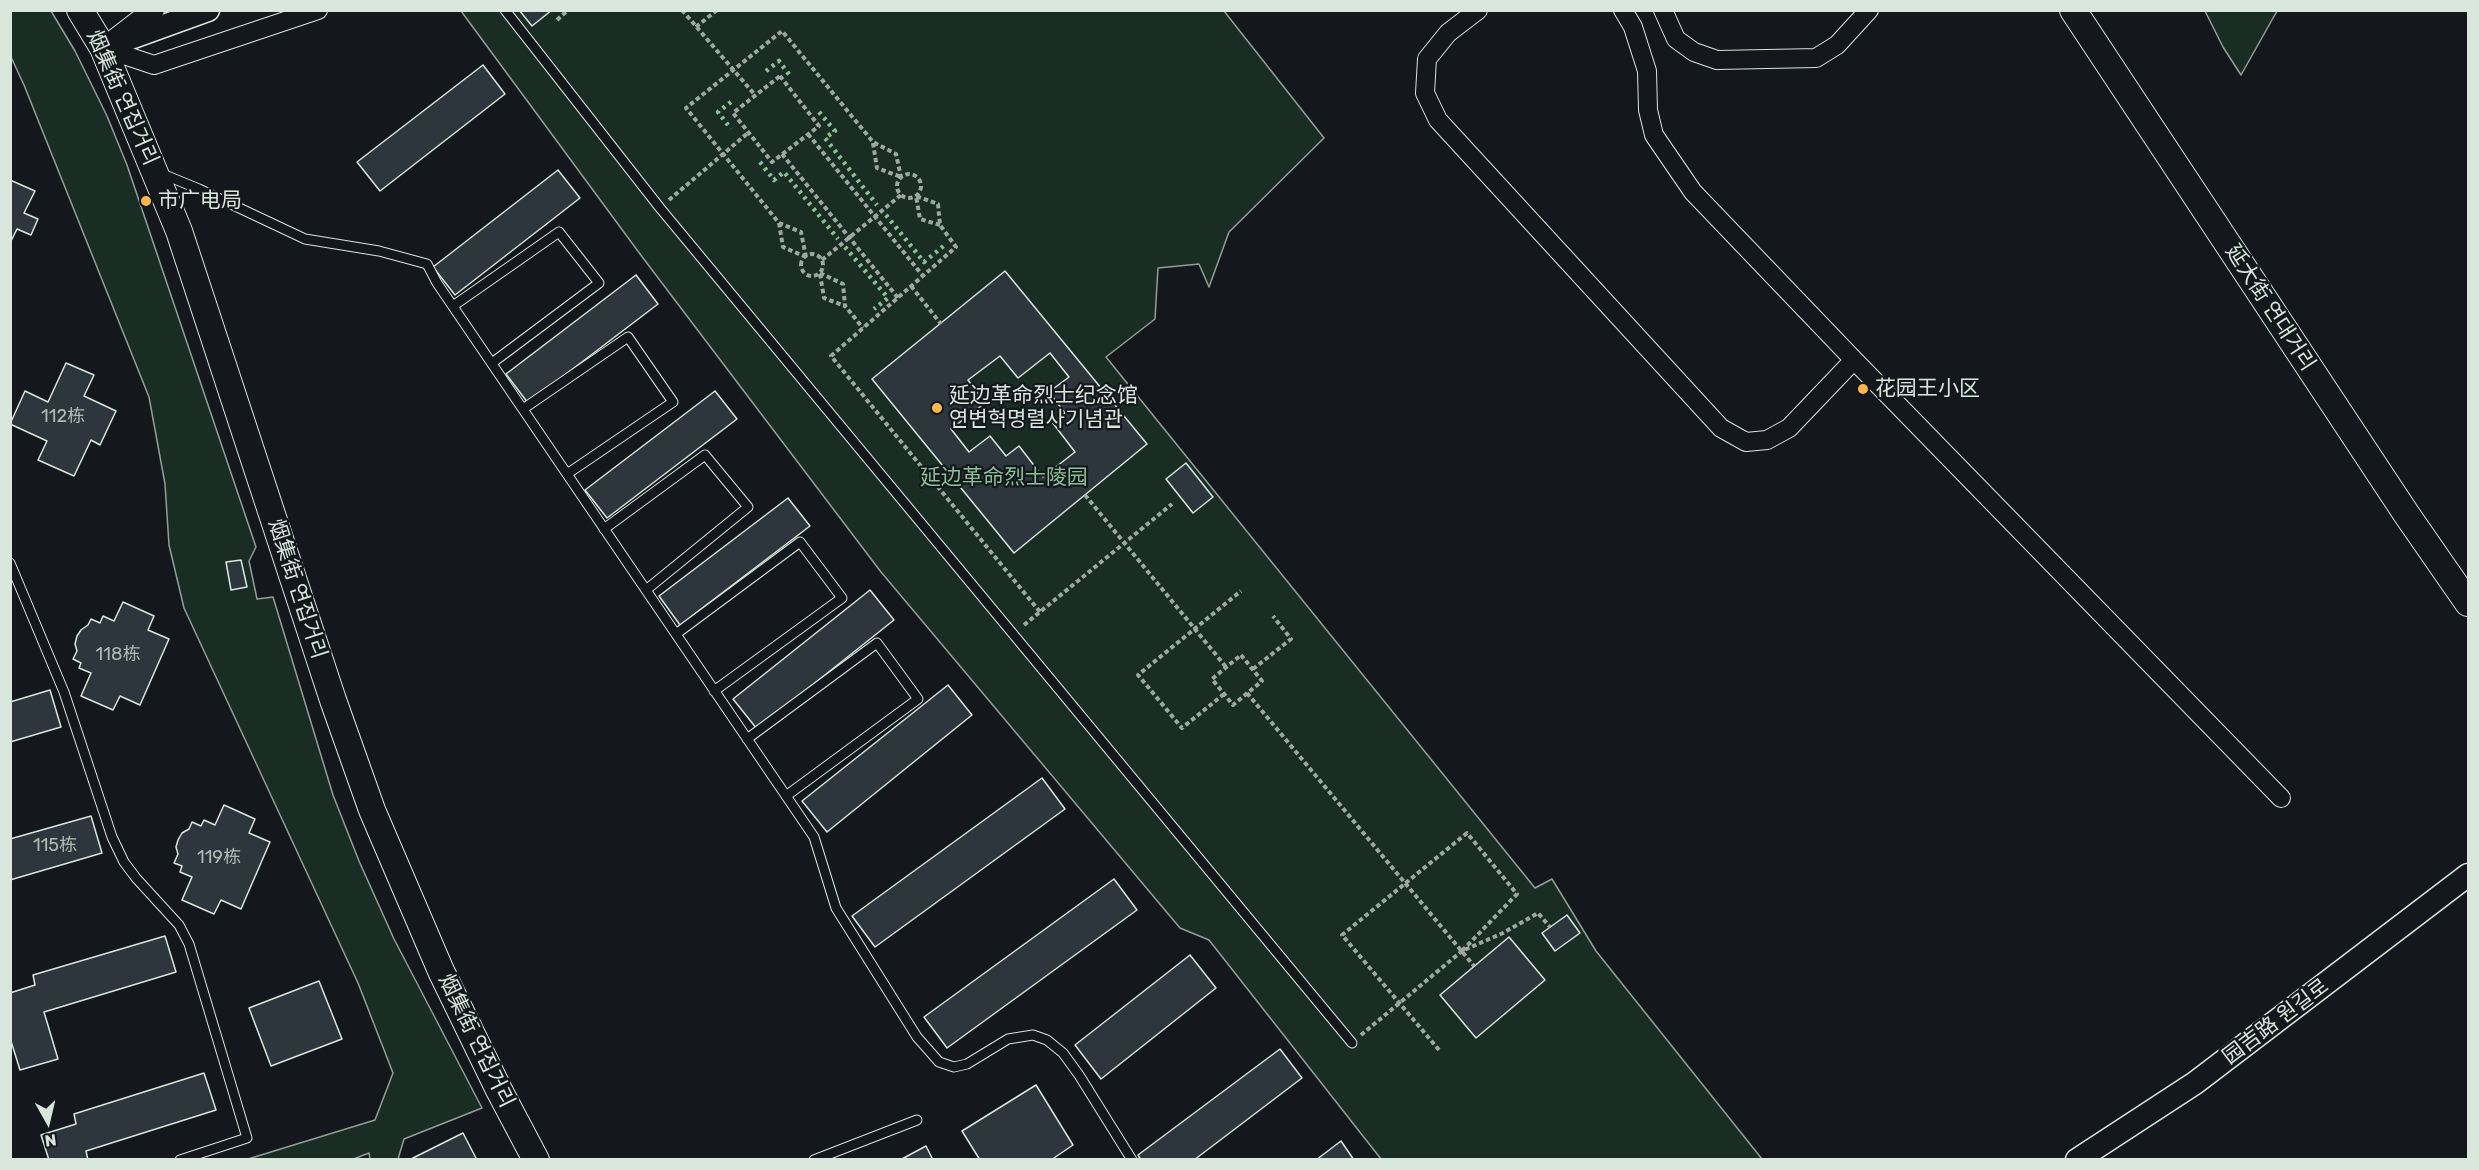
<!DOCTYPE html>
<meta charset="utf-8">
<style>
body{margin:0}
#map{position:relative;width:2479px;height:1170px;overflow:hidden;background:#14181c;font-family:Rubik,sans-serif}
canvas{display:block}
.frame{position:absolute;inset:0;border:12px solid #d8e6dc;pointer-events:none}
.north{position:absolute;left:18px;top:1092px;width:60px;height:60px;-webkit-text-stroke:4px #14181c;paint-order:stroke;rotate:172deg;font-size:16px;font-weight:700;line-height:24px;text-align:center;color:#d8e6dc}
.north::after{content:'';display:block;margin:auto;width:21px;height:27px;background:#d8e6dc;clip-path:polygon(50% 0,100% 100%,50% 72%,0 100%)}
</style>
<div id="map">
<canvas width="2479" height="1170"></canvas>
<div class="frame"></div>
<div class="north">N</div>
</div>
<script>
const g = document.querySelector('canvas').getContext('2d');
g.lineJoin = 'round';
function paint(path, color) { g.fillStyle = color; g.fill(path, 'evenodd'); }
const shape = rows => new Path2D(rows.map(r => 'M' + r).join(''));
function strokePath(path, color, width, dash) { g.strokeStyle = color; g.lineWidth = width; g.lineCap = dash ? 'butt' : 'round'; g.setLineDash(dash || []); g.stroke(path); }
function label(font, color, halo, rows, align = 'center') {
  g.font = font + ' Rubik,"Noto Sans SC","Noto Sans KR",sans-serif'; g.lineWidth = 4.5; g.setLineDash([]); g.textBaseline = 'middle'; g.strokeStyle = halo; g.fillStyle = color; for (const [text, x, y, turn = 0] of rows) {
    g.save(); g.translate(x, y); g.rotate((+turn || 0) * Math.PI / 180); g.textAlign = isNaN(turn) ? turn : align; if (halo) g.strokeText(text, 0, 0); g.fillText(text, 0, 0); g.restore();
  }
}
const green = shape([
 [11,11,51,11,75,51,107,116,127,165,256,547,249,561,257,599,273,597,333,795,359,861,394,939,482,1108,404,1139,398,1159,370,1159,369,1153,351,1160,248,1159,375,1120,393,1073,358,983,184,608,169,545,165,484,149,397,24,85,11,57,11,11],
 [461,11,1224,11,1324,138,1229,232,1209,287,1199,264,1158,268,1155,319,1106,357,1535,888,1552,879,1596,951,1762,1159,1381,1159,1209,940,1180,928,881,572,643,258,461,11],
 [2205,11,2277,11,2241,75,2223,47,2205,11]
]);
const building = shape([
 [519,10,552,10,532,26,519,10],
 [483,65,505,94,380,191,357,162,483,65],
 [558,170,580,198,455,295,433,267,558,170],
 [10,180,35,191,24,213,38,219,31,235,17,229,10,243,10,180],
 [1005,271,1147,444,1014,553,872,379,1005,271],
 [1050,353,1069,377,1049,392,1065,413,1052,422,1075,452,1043,477,1019,446,1006,456,990,436,969,452,951,429,985,403,968,380,1000,356,1018,378,1050,353],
 [636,275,658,304,528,403,506,374,636,275],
 [66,363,94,375,84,396,116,411,100,445,91,440,74,476,38,460,47,441,10,424,25,391,48,402,66,363],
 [715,391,737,419,607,518,585,490,715,391],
 [1186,463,1213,497,1193,513,1166,479,1186,463],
 [788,498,810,526,680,625,659,596,788,498],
 [241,560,247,587,231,590,226,562,241,560],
 [870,590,894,620,757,729,733,699,870,590],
 [123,602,154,616,148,630,169,639,140,705,120,696,113,710,81,696,91,673,79,668,81,663,73,659,77,651,75,644,77,636,81,630,88,625,91,619,100,623,103,616,114,621,123,602],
 [948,685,972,715,827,832,802,801,948,685],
 [50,690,61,727,10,742,10,702,50,690],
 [1042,778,1065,809,875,947,852,916,1042,778],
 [224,805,255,819,249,833,270,842,241,909,221,900,214,914,182,900,192,877,180,872,182,866,174,863,178,854,176,847,178,840,182,833,189,829,192,822,201,826,204,820,215,825,224,805],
 [91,816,102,853,10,880,10,839,91,816],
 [1114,879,1137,910,947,1048,924,1017,1114,879],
 [1567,915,1580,933,1555,951,1542,933,1567,915],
 [165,936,176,972,44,1012,58,1059,20,1070,10,1038,10,993,35,985,33,975,165,936],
 [1509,937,1545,980,1476,1038,1440,995,1509,937],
 [1190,955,1216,988,1101,1079,1075,1045,1190,955],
 [319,981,342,1039,271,1066,249,1008,319,981],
 [1280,1049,1302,1078,1194,1160,1141,1160,1138,1155,1280,1049],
 [204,1073,216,1110,86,1151,88,1160,49,1160,41,1135,76,1124,74,1114,204,1073],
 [1036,1085,1073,1145,1051,1160,980,1160,962,1131,1036,1085],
 [463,1133,477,1160,411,1160,411,1159,463,1133],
 [1341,1141,1354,1160,1316,1160,1341,1141],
 [926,1146,933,1160,900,1160,926,1146]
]);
const path = shape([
 [682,10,755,95],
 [557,20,568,10],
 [696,27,717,10],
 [780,76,819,126,772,162,733,113,780,76],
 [808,134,923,276],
 [873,143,877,168,901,177],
 [782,154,898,298],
 '897 186a12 12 0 1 1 24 0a12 12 0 1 1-24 0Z',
 [669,200,749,132],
 [779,223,783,247,806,257],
 [940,225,920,219,916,196,938,204,940,225,956,247,831,356,1040,612],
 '801 265a11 11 0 1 1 22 0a11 11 0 1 1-22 0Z',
 [806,257,801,232,779,223,686,108,782,31,873,142,896,154,901,177],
 [822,260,901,195],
 [820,273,843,284,845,306,863,328],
 [820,274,824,298,845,306],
 [911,286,941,324],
 [1085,495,1226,667],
 [1024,625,1172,504],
 [1241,655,1262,681,1233,705,1212,679,1241,655],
 [1253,669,1291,639,1273,616],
 [1247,693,1474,966],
 [1224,694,1182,728,1138,675,1241,591],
 [1361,1035,1462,951,1503,933,1538,913,1550,927],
 [1439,1050,1342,935,1467,833,1517,894,1462,951]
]);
const service = shape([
 [505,10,660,208,1352,1043],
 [160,173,199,189,305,239,379,251,427,264,437,283,814,837,836,908,917,1037,939,1062,954,1067,967,1064,1008,1039,1033,1035,1047,1040,1063,1053,1079,1075,1132,1160],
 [453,306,559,232,599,283,492,363],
 [523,409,628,337,673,402,567,474],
 [604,529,705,455,748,507,646,590],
 [10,563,64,692,112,837,124,862,136,878,179,925,189,944,247,1138,180,1160],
 [676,634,800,542,842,598,714,691],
 [747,739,877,643,918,699,786,796],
 [814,1160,917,1120]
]);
const minor = shape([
 [1478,10,1448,33,1427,59,1425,93,1438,120,1721,428,1746,442,1767,440,1789,428,1854,360],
 [1623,10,1633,27,1647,71,1648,110,1654,135,1693,192,1854,360,2281,798],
 [1663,10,1676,39,1694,52,1717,60,1816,58,1837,45,1869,10],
 [111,41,146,14,155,10],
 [103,48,154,65,318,10]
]);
const tertiary = shape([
 [103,48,208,10],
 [2077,1160,2195,1083,2468,875]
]);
const secondary = shape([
 [80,10,103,48,179,231,333,700,372,810,441,971,499,1090,536,1160],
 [2073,10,2407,515,2468,603]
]);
const hedge = shape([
 [766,71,779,61,791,77],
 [731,102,718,112,731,129],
 [819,112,835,131,825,138,877,205],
 [760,162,774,180,784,172,838,239],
 [886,215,924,262,946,244],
 [845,247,888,298,874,309]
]);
const markers = [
 [146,201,6,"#ffb74d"],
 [1863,389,6,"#ffb74d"],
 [937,408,6,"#ffb74d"]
];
const numberNames = [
 ["112栋",63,417],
 ["118栋",118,655],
 ["115栋",55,846],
 ["119栋",219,858]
];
const streetNames = [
 ["烟集街 연집거리",122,98,66],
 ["延大街 연대거리",2270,308,57],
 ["烟集街 연집거리",297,589,72],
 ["园吉路 원길로",2276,1022,-37],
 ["烟集街 연집거리",476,1041,64]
];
const poiNames = [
 ["市广电局",158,201],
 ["花园王小区",1875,389],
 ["延边革命烈士纪念馆",949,396],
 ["연변혁명렬사기념관",949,420]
];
const parkNames = [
 ["延边革命烈士陵园",1004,478]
];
paint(green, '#1a2d24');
strokePath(green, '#939e99', 1.5);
paint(building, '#2c363c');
strokePath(building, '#d8e6dc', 1.5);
strokePath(service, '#d8e6dc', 11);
strokePath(minor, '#d8e6dc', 20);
strokePath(tertiary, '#d8e6dc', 25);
strokePath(secondary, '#d8e6dc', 28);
strokePath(path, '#9da8a2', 4, [4.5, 3]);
strokePath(service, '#14181c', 9);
strokePath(minor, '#14181c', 18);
strokePath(tertiary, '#14181c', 22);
strokePath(secondary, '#14181c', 26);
strokePath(hedge, '#8ac095', 4.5, [3, 4.5]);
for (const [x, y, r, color] of markers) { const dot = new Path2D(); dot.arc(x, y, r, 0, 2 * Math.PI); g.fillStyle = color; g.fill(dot); strokePath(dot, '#14181c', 2); }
label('18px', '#adbab4', null, numberNames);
label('21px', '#d8e6dc', '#14181c', streetNames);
label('21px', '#d8e6dc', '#14181c', poiNames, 'left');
label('21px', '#8ac095', '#14181c', parkNames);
</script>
